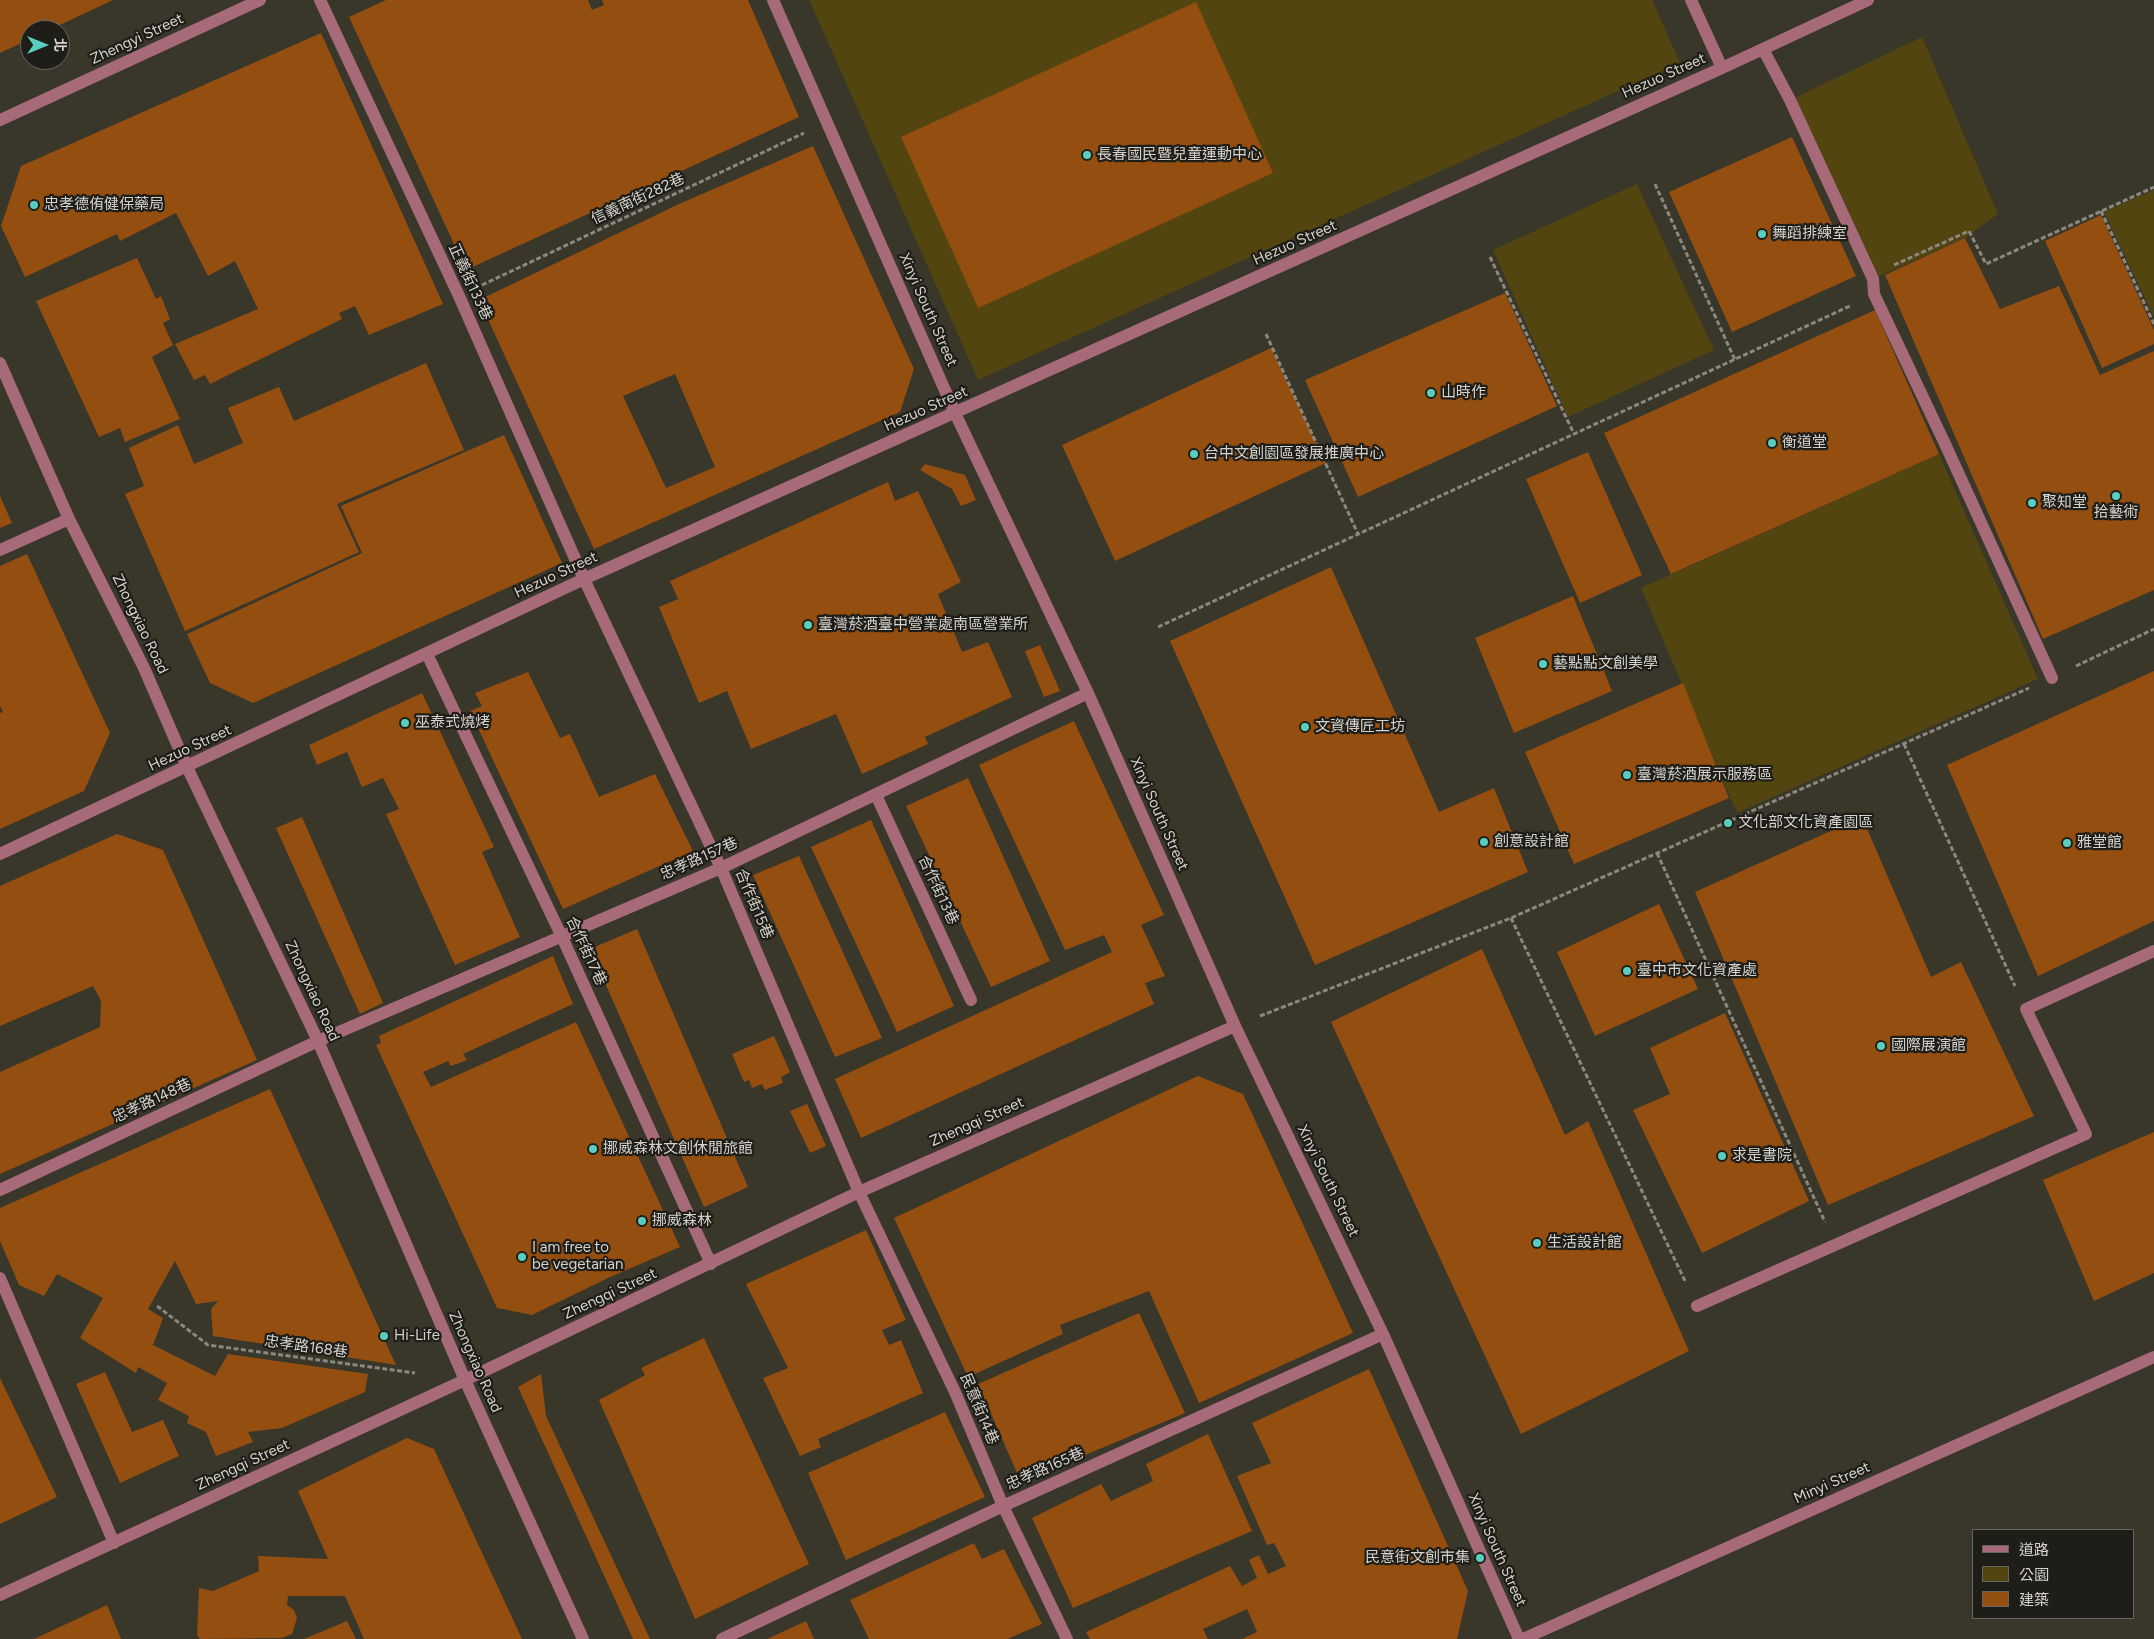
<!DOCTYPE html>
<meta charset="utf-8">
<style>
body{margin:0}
#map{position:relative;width:2154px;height:1639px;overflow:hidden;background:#39362a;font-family:Figtree,"Noto Sans TC",sans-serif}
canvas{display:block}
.legend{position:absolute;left:1972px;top:1529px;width:162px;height:90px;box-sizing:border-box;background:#1f1d18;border:1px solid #676560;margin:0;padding:6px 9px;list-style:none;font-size:15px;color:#d4d2cb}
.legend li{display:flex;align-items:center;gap:10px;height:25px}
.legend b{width:25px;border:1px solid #676560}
.north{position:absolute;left:20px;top:20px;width:50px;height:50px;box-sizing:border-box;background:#1f1d18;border:1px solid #676560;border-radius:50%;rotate:90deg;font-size:14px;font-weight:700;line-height:20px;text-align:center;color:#d4d2cb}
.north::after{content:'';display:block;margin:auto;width:18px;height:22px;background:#59cebe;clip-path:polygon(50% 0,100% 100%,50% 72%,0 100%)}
</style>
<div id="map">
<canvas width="2154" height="1639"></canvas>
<ul class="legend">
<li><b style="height:6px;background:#a66a79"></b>道路</li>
<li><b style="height:14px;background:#534510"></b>公園</li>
<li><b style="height:14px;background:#944e10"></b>建築</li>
</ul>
<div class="north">北</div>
</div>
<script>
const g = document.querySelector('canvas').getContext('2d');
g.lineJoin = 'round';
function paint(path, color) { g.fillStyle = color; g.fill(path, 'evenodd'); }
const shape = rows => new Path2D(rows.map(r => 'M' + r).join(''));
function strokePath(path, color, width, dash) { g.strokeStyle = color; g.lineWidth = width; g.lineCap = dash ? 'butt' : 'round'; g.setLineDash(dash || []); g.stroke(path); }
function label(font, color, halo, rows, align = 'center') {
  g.font = font + ' Figtree,"Noto Sans TC",sans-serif'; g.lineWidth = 4.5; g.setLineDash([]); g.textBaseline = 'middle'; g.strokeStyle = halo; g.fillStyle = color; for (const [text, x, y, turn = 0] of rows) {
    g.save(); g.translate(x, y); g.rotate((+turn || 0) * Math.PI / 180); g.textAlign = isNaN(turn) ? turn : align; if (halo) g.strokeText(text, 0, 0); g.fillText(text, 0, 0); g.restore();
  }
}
const green = shape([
 [809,0,1652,0,1680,63,978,380],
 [1922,37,1998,214,1965,238,1873,279,1790,100],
 [1637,184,1714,350,1568,417,1493,250],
 [2154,190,2154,317,2104,212],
 [1939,454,2038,679,1737,813,1641,588]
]);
const building = shape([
 [0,0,113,0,49,30,30,30,30,39,0,53],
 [386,0,588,0,592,10,604,5,602,0,748,0,799,117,466,270,349,17],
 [1196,2,1273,173,978,308,901,137],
 [321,33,443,304,369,335,355,306,339,313,342,319,210,384,205,375,194,380,175,344,258,309,235,261,208,276,176,213,120,241,117,234,25,277,1,226,21,166],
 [1792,137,1856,276,1732,332,1669,192],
 [813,146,914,369,900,412,594,549,479,300,679,204],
 [675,374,715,467,666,488,623,396],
 [2101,215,2154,330,2154,344,2102,368,2045,241],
 [1965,238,2000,309,2059,286,2100,375,2154,351,2154,590,2043,639,1885,275],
 [137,258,156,299,161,296,170,319,163,323,173,345,152,357,180,419,125,442,120,428,99,437,36,301],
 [1505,293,1557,406,1358,497,1305,380],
 [1875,310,1939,454,1671,574,1604,433],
 [1271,348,1326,463,1115,561,1062,445],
 [426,363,464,450,337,504,359,552,185,631,125,494,144,486,129,448,178,425,194,464,243,443,228,408,279,387,294,421],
 [504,435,562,563,253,703,210,683,187,634,362,553,341,506],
 [1588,452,1642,575,1580,603,1526,479],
 [925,464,965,475,976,500,961,506,952,489,920,470],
 [888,482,895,501,918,491,961,582,938,594,962,652,988,642,1012,697,925,737,928,744,862,774,836,714,751,749,727,691,699,703,659,607,678,599,670,581],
 [0,496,12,523,0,528],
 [27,554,110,733,84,791,0,829,0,713,3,712,0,706,0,566],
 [1331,567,1439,812,1494,788,1528,872,1315,965,1170,641],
 [1573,596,1612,691,1514,733,1475,638],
 [1040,645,1060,691,1044,697,1025,651],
 [2154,671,2154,921,2038,976,1947,765],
 [528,672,560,738,570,734,599,797,655,774,693,851,563,909,470,711,482,706,475,693],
 [1683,683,1729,798,1574,864,1525,752],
 [422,693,494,847,482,852,520,937,455,965,386,814,399,809,383,778,362,787,347,752,317,765,309,745],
 [1074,721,1164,915,1141,925,1165,976,1145,983,1154,1004,861,1138,835,1079,1112,952,1104,935,1065,950,979,765],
 [968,778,1050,961,991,987,906,806],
 [302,817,383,1003,360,1014,276,828],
 [1862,817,1931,977,1961,962,2034,1116,1828,1205,1695,892],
 [871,820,954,1006,897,1032,811,847],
 [117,834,163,850,257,1060,0,1174,0,1072,100,1027,101,1001,93,986,0,1026,0,886],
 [799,856,882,1038,835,1057,753,875],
 [1659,904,1698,989,1595,1036,1557,952],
 [637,929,748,1187,704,1207,590,949],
 [1482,949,1565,1135,1588,1121,1689,1351,1521,1434,1331,1022],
 [553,956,573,1004,463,1054,467,1060,451,1066,448,1061,423,1072,431,1087,576,1022,680,1247,608,1278,532,1315,497,1308,376,1045,381,1043,379,1036],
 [1725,1013,1809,1201,1702,1253,1633,1110,1670,1094,1650,1048],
 [774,1036,790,1072,781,1077,783,1083,765,1090,762,1084,752,1088,749,1080,744,1082,732,1054],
 [1198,1076,1243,1094,1353,1333,1199,1403,1149,1291,1060,1325,1063,1334,968,1377,894,1218],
 [270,1089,396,1365,213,1336,211,1309,218,1301,196,1304,175,1261,148,1309,163,1318,153,1345,215,1376,228,1354,368,1374,365,1392,282,1428,248,1432,253,1442,216,1456,206,1432,187,1423,189,1416,158,1400,167,1383,138,1367,136,1373,80,1338,103,1298,57,1274,44,1296,19,1285,0,1241,0,1208],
 [807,1104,826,1146,810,1153,790,1111],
 [2154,1132,2154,1273,2094,1301,2043,1180],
 [866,1230,906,1320,882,1330,889,1345,901,1340,923,1393,818,1439,821,1447,800,1456,763,1378,788,1368,746,1284],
 [1139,1313,1185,1413,1021,1482,978,1384],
 [704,1338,809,1564,695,1619,599,1400,645,1375,641,1368],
 [1369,1369,1468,1591,1457,1639,1242,1639,1257,1632,1247,1609,1203,1629,1208,1639,1090,1639,1086,1632,1230,1566,1242,1586,1257,1578,1249,1560,1259,1555,1268,1574,1286,1566,1274,1543,1267,1545,1237,1476,1271,1463,1252,1423],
 [105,1372,132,1432,163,1420,179,1456,120,1483,76,1384],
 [541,1374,546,1416,650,1639,633,1639,518,1387],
 [0,1378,57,1497,0,1524],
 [945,1412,985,1497,846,1560,808,1473],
 [1208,1434,1252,1531,1073,1608,1032,1518,1101,1484,1111,1501,1153,1481,1146,1464],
 [407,1438,434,1449,522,1639,364,1639,345,1596,288,1596,287,1605,294,1610,297,1618,292,1634,282,1638,200,1639,197,1635,199,1588,213,1591,259,1571,258,1556,328,1559,298,1491],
 [974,1543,982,1559,1004,1549,1042,1624,1007,1639,869,1639,850,1600],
 [107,1605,121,1639,34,1639],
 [347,1621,356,1639,304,1639],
 [806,1621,814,1639,767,1639]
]);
const path = shape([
 [1655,184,1735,360],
 [2101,211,2154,324],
 [1490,257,1574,434],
 [1894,265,1969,231,1986,264,2154,187],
 [482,285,804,133],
 [1266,334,1358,534],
 [1158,627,1852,305],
 [2076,666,2154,629],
 [1904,744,2015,986],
 [1657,853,1825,1222],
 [1511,918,1686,1283],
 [1260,1016,1511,918,2029,688],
 [157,1306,208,1345,415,1373]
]);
const minor = shape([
 [320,0,459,296,584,579,721,868,859,1192,955,1392,1003,1506,1067,1639],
 [773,0,955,413,1088,693,1235,1026,1383,1334,1519,1639],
 [1691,0,1722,68],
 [1763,49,1790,100,1873,279,1874,294,1946,446,2052,678],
 [0,120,260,0],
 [0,363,69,519,144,668,187,767,318,1041,465,1380,583,1639],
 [0,550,69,519],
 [427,654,562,937,711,1264],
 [876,795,971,1000],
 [0,854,584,579,1722,68,1868,0],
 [0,1190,318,1041,721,868,1088,693],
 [0,1278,114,1543],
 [1697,1306,2086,1134,2026,1009,2154,951],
 [0,1595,465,1380,859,1192,1235,1026],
 [722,1639,1003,1506,1383,1334],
 [1523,1639,2154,1357]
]);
const markers = [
 [1087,155,5,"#59cebe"],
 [34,205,5,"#59cebe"],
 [1762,234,5,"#59cebe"],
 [1431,393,5,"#59cebe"],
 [1772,443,5,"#59cebe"],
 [1194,454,5,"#59cebe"],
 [2116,496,5,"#59cebe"],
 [2032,503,5,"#59cebe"],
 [808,625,5,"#59cebe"],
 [1543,664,5,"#59cebe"],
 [405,723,5,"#59cebe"],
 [1305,727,5,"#59cebe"],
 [1627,775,5,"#59cebe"],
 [1728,823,5,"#59cebe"],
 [1484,842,5,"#59cebe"],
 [2067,843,5,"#59cebe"],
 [1627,971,5,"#59cebe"],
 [1881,1046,5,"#59cebe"],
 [593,1149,5,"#59cebe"],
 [1722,1156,5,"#59cebe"],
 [642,1221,5,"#59cebe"],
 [1537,1243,5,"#59cebe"],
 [522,1257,5,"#59cebe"],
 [384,1336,5,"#59cebe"],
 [1480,1558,5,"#59cebe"]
];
const streetNames = [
 ["Zhengyi Street",137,39,-25],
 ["Hezuo Street",1664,76,-24],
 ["信義南街282巷",638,199,-25],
 ["Hezuo Street",1295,243,-24],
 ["正義街133巷",470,282,65],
 ["Xinyi South Street",928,310,66],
 ["Hezuo Street",926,409,-24],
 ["Hezuo Street",556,575,-25],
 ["Zhongxiao Road",140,624,64],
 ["Hezuo Street",190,748,-25],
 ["Xinyi South Street",1159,814,66],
 ["忠孝路157巷",699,859,-24],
 ["合作街13巷",938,890,65],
 ["合作街15巷",754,904,67],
 ["合作街17巷",586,951,65],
 ["Zhongxiao Road",312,991,65],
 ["忠孝路148巷",152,1101,-25],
 ["Zhengqi Street",977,1122,-24],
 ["Xinyi South Street",1328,1181,64],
 ["Zhengqi Street",610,1294,-25],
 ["忠孝路168巷",306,1347,8],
 ["Zhongxiao Road",475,1362,66],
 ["民意街14巷",979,1409,67],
 ["Zhengqi Street",243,1465,-25],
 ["忠孝路165巷",1045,1469,-24],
 ["Minyi Street",1832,1483,-24],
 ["Xinyi South Street",1497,1550,66]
];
const poiNames = [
 ["長春國民暨兒童運動中心",1097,155],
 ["忠孝德侑健保藥局",44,205],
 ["舞蹈排練室",1772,234],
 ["山時作",1441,393],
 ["衡道堂",1782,443],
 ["台中文創園區發展推廣中心",1204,454],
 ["聚知堂",2042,503],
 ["拾藝術",2116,513,"center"],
 ["臺灣菸酒臺中營業處南區營業所",818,625],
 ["藝點點文創美學",1553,664],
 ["巫泰式燒烤",415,723],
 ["文資傳匠工坊",1315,727],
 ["臺灣菸酒展示服務區",1637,775],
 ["文化部文化資產園區",1738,823],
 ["創意設計館",1494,842],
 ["雅堂館",2077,843],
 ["臺中市文化資產處",1637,971],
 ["國際展演館",1891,1046],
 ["挪威森林文創休閒旅館",603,1149],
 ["求是書院",1732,1156],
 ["挪威森林",652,1221],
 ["生活設計館",1547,1243],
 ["I am free to",532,1248],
 ["be vegetarian",532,1265],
 ["Hi-Life",394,1336],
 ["民意街文創市集",1470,1558,"right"]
];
paint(green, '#534510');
paint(building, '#944e10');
strokePath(path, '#8b887f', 3, [5, 2.5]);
strokePath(minor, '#a66a79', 12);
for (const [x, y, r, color] of markers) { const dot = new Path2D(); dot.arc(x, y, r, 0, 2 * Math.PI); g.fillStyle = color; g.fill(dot); strokePath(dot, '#1f1d18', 2); }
label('15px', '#d4d2cb', '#1f1d18', streetNames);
label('15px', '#d4d2cb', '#1f1d18', poiNames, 'left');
</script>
